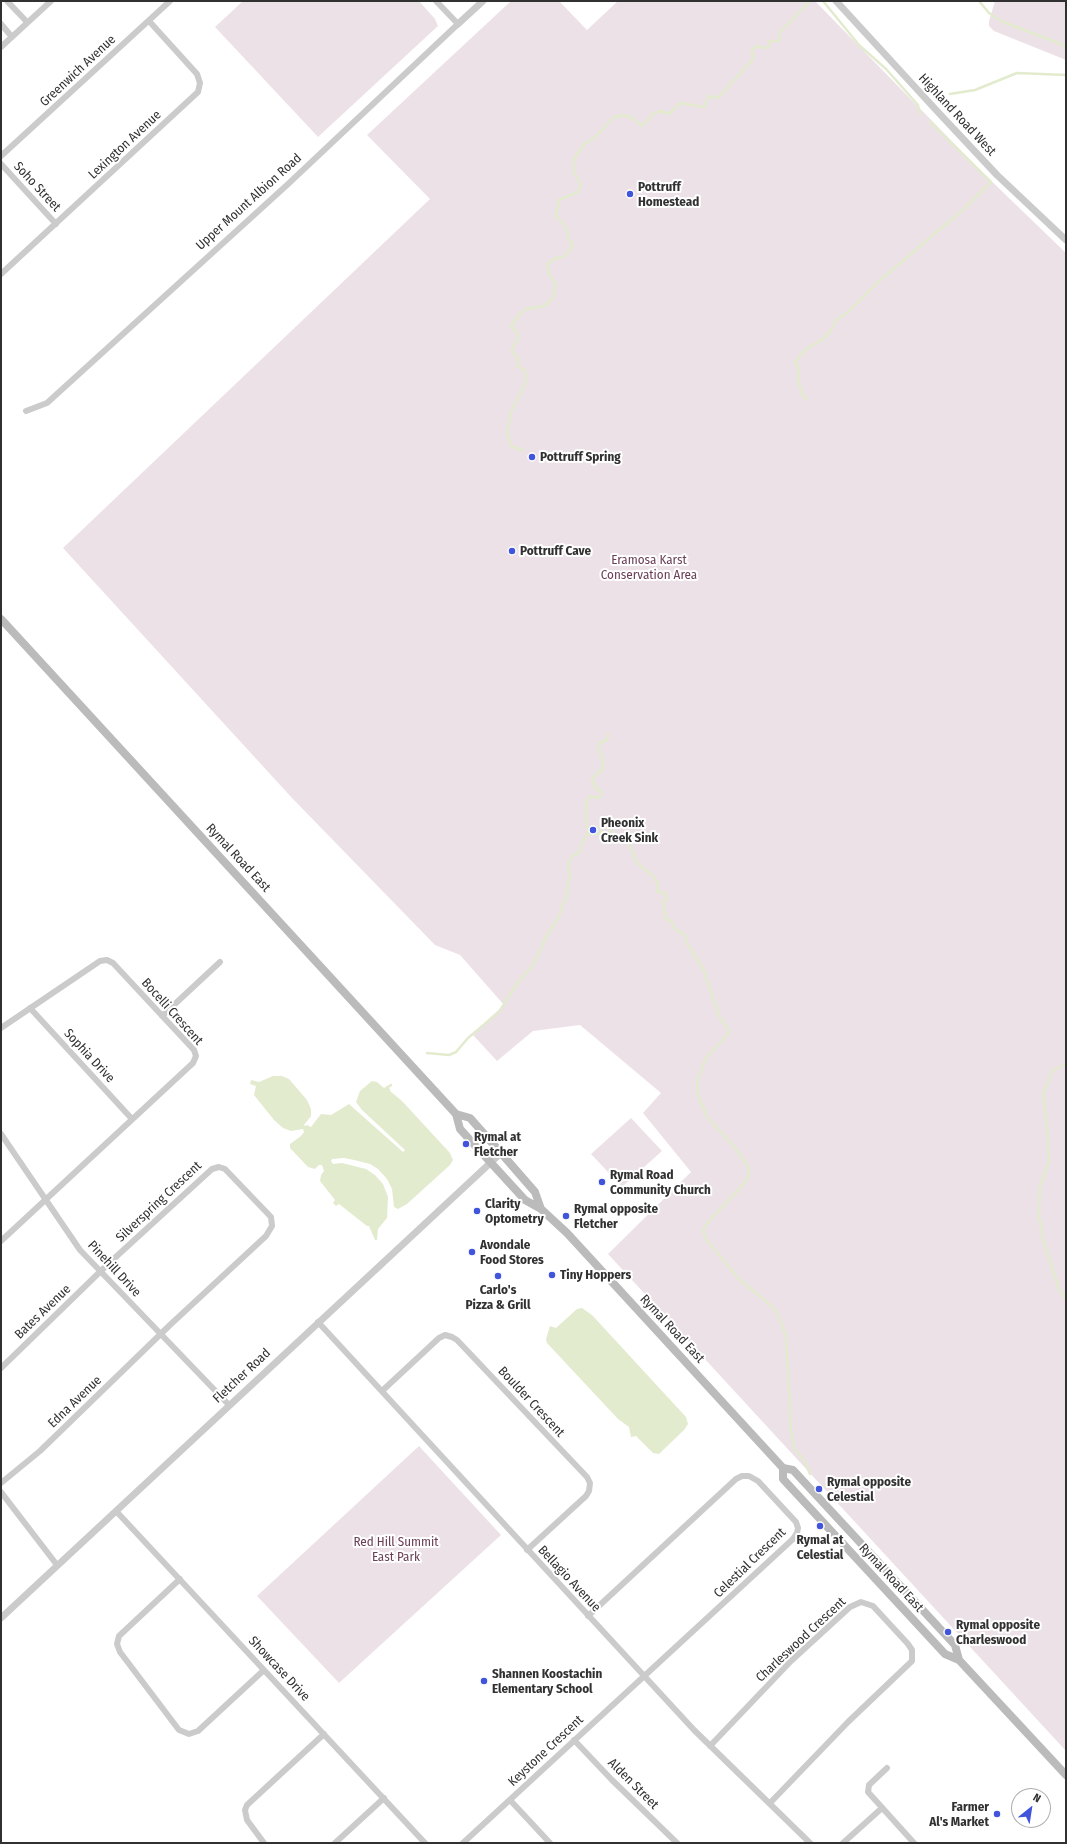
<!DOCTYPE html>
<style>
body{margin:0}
#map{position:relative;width:1067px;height:1844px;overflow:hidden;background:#fff;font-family:"Fira Sans Condensed",sans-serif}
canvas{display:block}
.frame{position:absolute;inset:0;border:2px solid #313131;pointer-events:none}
.north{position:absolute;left:1011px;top:1788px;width:40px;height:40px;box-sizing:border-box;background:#fff;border:1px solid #adadad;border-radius:50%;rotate:30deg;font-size:11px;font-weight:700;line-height:16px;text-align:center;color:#313131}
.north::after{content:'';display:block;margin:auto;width:14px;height:18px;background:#4054dc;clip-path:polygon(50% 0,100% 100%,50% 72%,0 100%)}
</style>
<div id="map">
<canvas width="1067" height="1844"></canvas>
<div class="frame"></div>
<div class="north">N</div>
</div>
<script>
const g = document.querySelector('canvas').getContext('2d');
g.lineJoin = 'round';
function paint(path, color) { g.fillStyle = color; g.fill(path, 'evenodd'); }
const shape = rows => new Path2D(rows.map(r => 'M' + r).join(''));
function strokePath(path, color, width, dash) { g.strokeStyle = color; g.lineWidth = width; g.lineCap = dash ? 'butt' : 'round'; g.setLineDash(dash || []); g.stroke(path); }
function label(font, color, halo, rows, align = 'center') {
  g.font = font + ' "Fira Sans Condensed",sans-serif'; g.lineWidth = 4; g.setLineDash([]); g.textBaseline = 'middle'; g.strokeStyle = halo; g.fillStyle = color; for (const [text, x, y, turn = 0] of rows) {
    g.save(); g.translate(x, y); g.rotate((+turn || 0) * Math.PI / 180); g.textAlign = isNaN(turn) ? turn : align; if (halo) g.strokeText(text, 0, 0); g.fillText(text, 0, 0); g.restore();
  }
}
const green = shape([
 [243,1,419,1,435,19,438,26,318,137,215,27],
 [511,1,559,1,587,30,618,1,815,1,981,171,1066,253,1066,1751,608,1254,691,1172,643,1113,661,1093,580,1025,533,1031,497,1061,472,1034,504,1005,460,955,435,945,292,798,63,548,430,199,367,135],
 [995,1,1066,1,1066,60,994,31,989,26,989,21],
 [631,1118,662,1151,622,1187,591,1154],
 [419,1446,501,1535,339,1683,257,1596]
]);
const water = shape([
 [273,1076,282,1076,289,1079,307,1100,311,1109,311,1116,304,1125,305,1126,307,1125,311,1127,321,1114,331,1115,349,1104,403,1152,405,1150,362,1110,356,1102,360,1091,372,1081,377,1082,384,1088,387,1086,390,1089,390,1091,402,1101,450,1153,453,1160,450,1165,407,1204,398,1209,394,1207,392,1189,387,1179,378,1169,370,1164,354,1160,344,1158,332,1159,331,1161,333,1164,342,1163,366,1169,375,1175,383,1184,388,1197,387,1218,378,1229,377,1240,375,1240,369,1226,367,1226,339,1204,336,1206,333,1203,335,1200,320,1181,321,1175,324,1171,322,1165,319,1165,315,1169,308,1167,290,1148,290,1144,301,1136,304,1132,303,1129,291,1131,283,1128,274,1120,254,1095,256,1086,250,1084,251,1080,259,1082],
 [582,1308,592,1315,686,1417,688,1424,684,1430,659,1454,653,1453,636,1436,631,1437,629,1427,618,1419,547,1343,546,1339,550,1326,556,1328,577,1309]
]);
const stream = shape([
 [823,1,859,45,886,69,918,105,920,114],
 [979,1,989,13,1001,21,1066,46],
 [950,94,975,90,1017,73,1066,75],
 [807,399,802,394,798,380,799,368,795,363,799,357,806,349,822,340,830,332,836,320,848,312,879,281,965,208,991,182,930,122],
 [522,450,511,446,507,432,511,412,526,382,525,370,517,366,519,359,512,351,513,346,518,339,516,331,511,327,517,317,526,309,544,306,553,298,556,284,549,274,547,264,554,259,565,256,573,245,569,239,566,227,556,216,559,200,578,192,581,186,573,170,574,159,584,144,593,139,614,117,624,115,632,118,642,126,654,113,662,111,669,114,680,103,704,107,709,96,718,98,753,59,752,50,757,46,764,48,769,47,769,41,779,41,780,32,810,1],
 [588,833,599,834,601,832,600,825,605,825,621,840,629,843,637,863,652,875,658,883,657,891,666,894,667,899,663,902,666,919,671,921,675,929,685,935,688,945,704,971,720,1018,729,1030,729,1033,706,1058,697,1081,698,1095,707,1117,733,1145,749,1168,748,1177,743,1185,709,1221,703,1230,706,1239,738,1278,776,1310,786,1336,791,1430,794,1448,804,1460,810,1474],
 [427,1053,449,1055,456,1052,468,1038,499,1012,518,982,533,965,547,935,559,917,562,906,566,898,570,874,568,864,573,855,579,853,582,843,588,833,586,821,587,801,590,796,599,798,601,795,601,791,596,789,592,779,603,768,603,761,598,747,601,742,607,740,608,734],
 [1066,1064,1052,1071,1043,1095,1047,1126,1049,1161,1040,1186,1039,1216,1043,1239,1059,1289,1066,1300],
 [388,1087,391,1085]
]);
const minor = shape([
 [7,1,27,22],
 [1,24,12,37],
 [1,47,51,1],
 [1,156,170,1],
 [1,164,56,224],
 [1,274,198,92,200,83,197,74,149,21],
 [26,411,47,403,287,185,458,24,436,1],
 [30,1008,132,1119],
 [162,1016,220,962],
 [1,1028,100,961,107,960,113,963,194,1050,196,1056,193,1063,1,1241],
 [1,1134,80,1250,229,1405],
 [318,1322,694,1730,810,1843],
 [1,1368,107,1265,212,1169,219,1167,225,1169,271,1217,272,1226,266,1236,171,1324,40,1451,1,1483],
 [382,1391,439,1338,445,1335,452,1337,457,1340,587,1477,590,1483,589,1491,586,1496,527,1550],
 [1,1492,57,1565],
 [116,1511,425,1843],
 [180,1579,119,1636,117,1644,120,1652,179,1730,189,1734,198,1731,264,1670],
 [574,1740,612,1780,677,1843],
 [710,1746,791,1661,850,1607,861,1602,873,1606,908,1644,912,1650,912,1661,848,1722,770,1803],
 [887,1768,869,1785,868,1792,914,1843],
 [510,1800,550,1843],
 [264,1843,247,1820,245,1810,247,1805,324,1734],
 [335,1843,384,1798],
 [463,1843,793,1539,797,1533,798,1528,796,1522,758,1481,749,1476,742,1476,736,1479,588,1616],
 [843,1843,882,1808]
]);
const tertiary = shape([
 [836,1,937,111,997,175,1066,240],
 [458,24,483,1],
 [1,1618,501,1153]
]);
const secondary = shape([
 [1,619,456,1114,460,1129,525,1200,541,1209,567,1233,783,1468,793,1470,955,1645,959,1660],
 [456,1114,470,1118,501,1153,535,1192,541,1209],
 [783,1468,783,1479,945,1654,959,1660,1066,1775]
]);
const markers = [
 [630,194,4,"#4054dc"],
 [532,457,4,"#4054dc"],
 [512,551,4,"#4054dc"],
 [593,830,4,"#4054dc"],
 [466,1144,4,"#4054dc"],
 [602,1182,4,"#4054dc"],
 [477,1211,4,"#4054dc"],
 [566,1216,4,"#4054dc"],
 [472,1252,4,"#4054dc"],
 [552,1275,4,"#4054dc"],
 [498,1276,4,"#4054dc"],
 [819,1489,4,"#4054dc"],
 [820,1526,4,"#4054dc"],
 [948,1632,4,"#4054dc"],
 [484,1681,4,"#4054dc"],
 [997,1814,4,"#4054dc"]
];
const streetNames = [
 ["Greenwich Avenue",78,71,-43],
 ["Highland Road West",957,115,47],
 ["Lexington Avenue",125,145,-43],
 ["Soho Street",37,187,47],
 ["Upper Mount Albion Road",249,202,-42],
 ["Rymal Road East",238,858,47],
 ["Bocelli Crescent",172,1012,48],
 ["Sophia Drive",89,1056,47],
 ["Silverspring Crescent",159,1202,-43],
 ["Pinehill Drive",114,1269,47],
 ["Bates Avenue",43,1312,-44],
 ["Rymal Road East",672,1329,47],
 ["Fletcher Road",242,1376,-43],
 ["Edna Avenue",75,1402,-44],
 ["Boulder Crescent",531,1402,47],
 ["Celestial Crescent",750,1563,-44],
 ["Rymal Road East",891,1578,47],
 ["Bellagio Avenue",569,1579,47],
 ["Charleswood Crescent",801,1640,-43],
 ["Showcase Drive",279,1669,47],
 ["Keystone Crescent",546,1751,-43],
 ["Alden Street",633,1784,45]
];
const poiNames = [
 ["Pottruff",638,187],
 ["Homestead",638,202],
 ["Pottruff Spring",540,457],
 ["Pottruff Cave",520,551],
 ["Pheonix",601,823],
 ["Creek Sink",601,838],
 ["Rymal at",474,1137],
 ["Fletcher",474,1152],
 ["Rymal Road",610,1175],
 ["Community Church",610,1190],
 ["Clarity",485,1204],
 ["Optometry",485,1219],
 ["Rymal opposite",574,1209],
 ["Fletcher",574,1224],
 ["Avondale",480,1245],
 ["Food Stores",480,1260],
 ["Tiny Hoppers",560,1275],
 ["Carlo's",498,1290,"center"],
 ["Pizza & Grill",498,1305,"center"],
 ["Rymal opposite",827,1482],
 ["Celestial",827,1497],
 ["Rymal at",820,1540,"center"],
 ["Celestial",820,1555,"center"],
 ["Rymal opposite",956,1625],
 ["Charleswood",956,1640],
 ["Shannen Koostachin",492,1674],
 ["Elementary School",492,1689],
 ["Farmer",989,1807,"right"],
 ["Al's Market",989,1822,"right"]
];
const parkNames = [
 ["Eramosa Karst",649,560],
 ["Conservation Area",649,575],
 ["Red Hill Summit",396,1542],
 ["East Park",396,1557]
];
paint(green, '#ede1e8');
paint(water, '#e2ebce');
strokePath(stream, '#e2ebce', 2.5);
strokePath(minor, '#cbcbcb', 6);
strokePath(tertiary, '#cbcbcb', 7);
strokePath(secondary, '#bbb', 8);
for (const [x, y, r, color] of markers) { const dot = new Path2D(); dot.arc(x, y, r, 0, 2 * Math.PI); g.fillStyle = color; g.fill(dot); strokePath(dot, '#fff', 1.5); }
label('13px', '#313131', '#fff', streetNames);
label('bold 13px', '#313131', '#fff', poiNames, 'left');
label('13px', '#6b4057', '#fff', parkNames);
</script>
